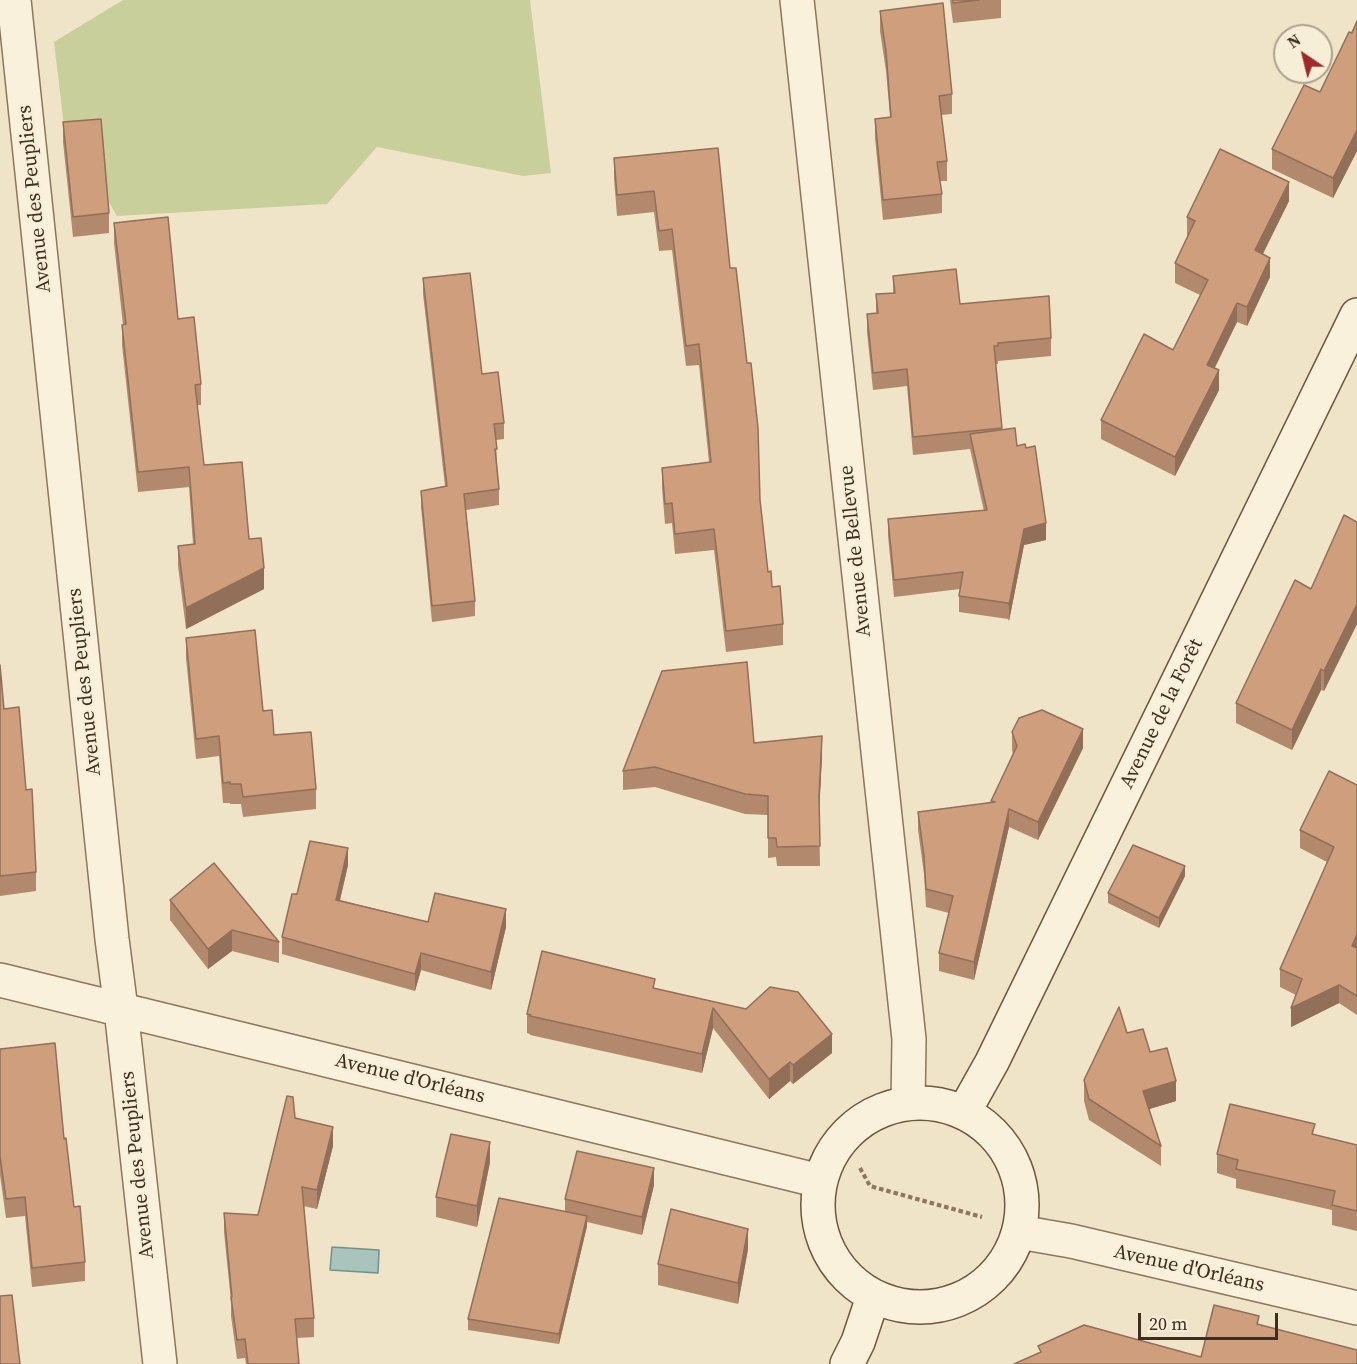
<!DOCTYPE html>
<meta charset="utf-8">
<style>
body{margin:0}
#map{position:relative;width:1357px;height:1364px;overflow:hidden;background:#f0e4c8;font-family:"Source Serif 4",serif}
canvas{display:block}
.north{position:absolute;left:1273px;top:24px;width:60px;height:60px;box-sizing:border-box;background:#f7eed8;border:2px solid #ada18e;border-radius:50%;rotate:325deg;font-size:16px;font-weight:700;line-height:24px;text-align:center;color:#3d2e20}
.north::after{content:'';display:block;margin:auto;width:21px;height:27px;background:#9e2a2b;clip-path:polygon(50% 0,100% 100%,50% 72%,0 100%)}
.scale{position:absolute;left:1138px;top:1313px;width:140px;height:27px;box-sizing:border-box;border:3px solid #3d2e20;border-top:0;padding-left:8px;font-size:18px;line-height:21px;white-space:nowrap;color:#3d2e20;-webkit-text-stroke:4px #f7eed8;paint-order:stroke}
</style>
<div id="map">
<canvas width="1357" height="1364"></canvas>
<div class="north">N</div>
<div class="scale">20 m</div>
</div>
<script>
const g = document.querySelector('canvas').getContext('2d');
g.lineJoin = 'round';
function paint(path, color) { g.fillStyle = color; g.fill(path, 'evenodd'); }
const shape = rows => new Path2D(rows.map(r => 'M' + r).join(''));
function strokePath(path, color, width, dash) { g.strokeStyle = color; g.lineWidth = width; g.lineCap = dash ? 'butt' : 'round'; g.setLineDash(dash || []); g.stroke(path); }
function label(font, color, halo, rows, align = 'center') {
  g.font = font + ' "Source Serif 4",serif'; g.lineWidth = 4.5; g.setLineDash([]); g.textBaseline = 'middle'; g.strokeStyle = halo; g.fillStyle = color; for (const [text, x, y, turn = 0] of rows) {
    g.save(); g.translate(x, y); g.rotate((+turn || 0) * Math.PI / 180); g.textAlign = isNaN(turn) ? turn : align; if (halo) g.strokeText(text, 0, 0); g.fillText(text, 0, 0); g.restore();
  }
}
const green = shape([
 [123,0,530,0,551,173,523,176,377,147,327,204,117,216,64,126,54,42]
]);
const water = shape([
 [332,1247,379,1250,378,1273,330,1270,332,1247]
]);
const path = shape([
 [844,1137,852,1153],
 [860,1168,870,1186,982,1217]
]);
const street = shape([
 [14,0,112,939,121,1009,160,1364],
 [797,0,909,1039,908,1103],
 [0,980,820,1181],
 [1019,1232,1071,1241,1357,1308]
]);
const secondary = shape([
 '818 1205a102 102 0 1 1 204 0a102 102 0 1 1-204 0Z',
 [964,1112,992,1062,1357,315],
 [847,1364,858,1342,873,1297]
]);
const wall = shape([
 [950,0,1001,0,1001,18,953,23],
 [880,11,952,94,952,114,941,115,947,161,947,181,940,181,942,194,942,213,883,220,875,138,875,119,890,117,886,71,880,31],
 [1357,21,1357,151,1333,198,1272,169,1272,149,1320,92],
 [63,122,109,213,109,233,73,237,63,142],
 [718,148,730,268,760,500,768,572,783,624,783,645,726,652,714,550,675,554,672,523,665,524,662,488,662,468,709,462,699,365,686,366,672,250,659,251,654,212,617,216,614,178,614,158],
 [1289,201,1263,254,1270,277,1247,326,1237,322,1214,368,1219,390,1175,476,1101,439,1101,420,1173,350,1200,295,1175,283,1175,263,1187,237,1187,217],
 [114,223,178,319,201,384,201,405,197,405,204,465,249,539,264,589,186,629,178,566,178,546,193,544,189,487,138,492,122,345,122,325,123,325,114,243],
 [893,276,960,304,1051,338,1051,356,998,361,998,364,995,364,1002,430,1017,446,1046,540,1024,545,1009,621,1008,619,959,612,959,596,960,589,894,597,888,536,888,519,984,511,970,449,913,455,907,386,873,390,867,332,867,314,876,313,876,294,893,293],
 [423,278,482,374,504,423,504,439,496,440,497,464,499,489,499,505,466,510,475,601,475,616,432,622,421,507,421,491,445,486,423,294],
 [1357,522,1357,624,1324,691,1321,690,1292,750,1236,723,1236,703,1311,589],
 [186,638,263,711,274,735,316,789,316,809,243,817,241,804,230,804,230,803,223,803,219,756,196,759,186,658],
 [0,665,4,709,26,790,36,872,36,891,0,896],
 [1012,732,1083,748,1038,840,1009,827,974,980,939,971,939,953,949,913,926,907,924,874,918,830,918,812,991,803,991,801,1013,754,1012,750],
 [754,743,822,756,819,811,820,866,777,866,776,857,768,858,768,815,745,814,655,787,623,790,623,771],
 [1357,785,1357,1015,1339,1003,1291,1027,1296,995,1280,987,1280,969,1327,862,1300,848,1300,830],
 [348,865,340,900,428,922,506,927,491,990,421,970,415,991,282,954,282,937,297,894],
 [1185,876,1159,928,1108,903,1108,893],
 [170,900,279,942,279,963,232,951,208,969,170,920],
 [655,989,746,1009,832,1053,793,1084,790,1081,769,1099,713,1028,702,1073,530,1035,530,1034,527,1033,527,1014],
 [1127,1033,1150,1052,1176,1101,1149,1109,1161,1146,1161,1166,1089,1120,1084,1101,1084,1080],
 [0,1049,64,1139,74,1207,85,1262,85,1281,32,1287,25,1216,6,1218,0,1175],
 [295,1118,333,1146,317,1209,303,1206,314,1318,314,1337,297,1338,299,1364,246,1364,245,1358,237,1359,231,1316,231,1302,224,1232,224,1213,258,1215],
 [1315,1135,1357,1145,1357,1231,1332,1225,1332,1210,1236,1188,1236,1179,1217,1173,1217,1154],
 [490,1162,477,1227,436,1217,436,1197],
 [654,1185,642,1235,587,1222,587,1226,559,1344,468,1330,468,1319,565,1211,565,1199],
 [748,1249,738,1304,658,1285,658,1264]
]);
const shadedWall = shape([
 [1357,130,1357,151,1333,198,1333,178],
 [1289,182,1289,201,1255,269,1255,250],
 [1270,258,1270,277,1247,326,1247,307],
 [1237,303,1237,322,1207,384,1207,365],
 [1219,370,1219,390,1175,476,1175,457],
 [1046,523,1046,540,1024,545,1009,621,1009,605,1024,529],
 [264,568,264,589,186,629,186,608],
 [1357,604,1357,624,1324,691,1324,671],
 [1321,669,1321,690,1292,750,1292,730],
 [1083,729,1083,748,1038,840,1038,822],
 [822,736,822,756,819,816,819,796],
 [1009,809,1009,827,974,980,974,962],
 [348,848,348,865,336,917,336,900],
 [1185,866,1185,876,1159,928,1159,918],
 [506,909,506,927,491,990,491,972],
 [232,930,232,951,208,969,208,949],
 [1357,934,1357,953,1352,946],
 [421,953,421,970,415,991,415,974],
 [1339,985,1339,1003,1291,1027,1291,1008],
 [713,1008,713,1028,702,1073,702,1054],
 [832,1034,832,1053,793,1084,793,1065],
 [790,1062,790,1081,769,1099,769,1079],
 [1176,1081,1176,1101,1143,1111,1143,1091],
 [333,1127,333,1146,317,1209,317,1190],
 [490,1142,490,1162,477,1227,477,1206],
 [654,1168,654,1185,642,1235,642,1217],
 [587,1216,587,1226,559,1344,559,1334],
 [748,1229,748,1249,738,1304,738,1283]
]);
const building = shape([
 [953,0,979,0,953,3,953,0],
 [943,3,952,94,939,96,947,161,937,162,942,194,883,200,875,119,891,117,886,51,880,11,943,3],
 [1357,21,1357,130,1333,178,1272,149,1304,85,1320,92,1349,32,1352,33,1357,21],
 [101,119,109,213,73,217,63,122,101,119],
 [718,148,730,268,736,268,747,363,751,363,758,428,760,500,768,572,771,571,772,587,780,586,783,624,726,631,714,529,675,534,672,503,665,504,662,468,711,462,699,344,686,346,672,229,659,231,654,191,617,195,614,158,718,148],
 [1220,149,1289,182,1255,250,1270,258,1247,307,1237,303,1207,365,1219,370,1175,457,1101,420,1144,334,1173,350,1208,280,1175,263,1195,221,1187,217,1220,149],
 [168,217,178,319,194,317,201,384,195,385,204,465,242,462,249,539,261,538,264,568,186,608,178,546,195,544,189,467,138,472,122,325,126,324,114,223,168,217],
 [956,269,960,304,1049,296,1051,338,998,343,998,346,994,346,1002,428,913,437,907,369,873,373,867,314,878,313,876,294,895,293,893,276,956,269],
 [470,273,482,374,498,372,504,423,494,424,497,449,495,449,499,489,464,494,475,601,432,606,421,491,447,486,423,278,470,273],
 [1015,428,1017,446,1025,444,1026,448,1035,446,1046,523,1024,529,1009,605,1008,603,959,596,963,572,894,580,888,519,987,510,970,434,1015,428],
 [1344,515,1357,522,1357,604,1324,671,1321,669,1292,730,1236,703,1295,580,1311,589,1344,515],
 [255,630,263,711,272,710,274,735,311,732,316,789,243,797,241,784,230,784,230,782,223,783,219,736,196,739,186,638,255,630],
 [747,662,754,743,822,736,819,796,820,846,777,847,776,838,768,838,768,796,745,794,655,767,623,771,662,671,747,662],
 [0,665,4,709,19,707,26,790,32,789,36,872,0,876,0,665],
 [1042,710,1083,729,1038,822,1009,809,974,962,939,953,953,896,926,889,924,856,918,812,995,802,991,801,1017,746,1012,732,1019,718,1042,710],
 [1329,771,1357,785,1357,934,1352,946,1357,948,1357,996,1339,985,1291,1008,1302,979,1280,969,1334,847,1300,830,1329,771],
 [310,841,348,848,336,900,428,922,435,893,506,909,491,972,421,953,415,974,282,937,292,894,297,894,310,841],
 [1133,845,1185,866,1159,918,1108,893,1133,845],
 [214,863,279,942,232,930,208,949,170,900,214,863],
 [542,951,655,979,653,988,746,1009,770,987,798,992,832,1034,793,1065,790,1062,769,1079,713,1008,702,1054,530,1016,531,1015,527,1014,542,951],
 [1119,1007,1127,1033,1143,1029,1150,1052,1167,1048,1176,1081,1143,1091,1161,1146,1089,1099,1084,1080,1119,1007],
 [55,1043,64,1139,66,1138,74,1207,80,1206,85,1262,32,1268,25,1197,6,1199,0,1156,0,1049,55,1043],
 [287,1096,293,1097,295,1118,333,1127,317,1190,302,1187,314,1318,295,1319,299,1364,248,1364,245,1339,237,1340,231,1297,232,1297,224,1213,258,1215,287,1096],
 [1230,1104,1315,1124,1312,1134,1357,1145,1357,1211,1332,1205,1335,1191,1236,1169,1238,1160,1217,1154,1230,1104],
 [451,1134,490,1142,477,1206,436,1197,451,1134],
 [577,1151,654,1168,642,1217,565,1199,577,1151],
 [499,1198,587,1216,559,1334,468,1319,499,1198],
 [671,1209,748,1229,738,1283,658,1264,671,1209],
 [12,1295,20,1364,0,1364,0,1296,12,1295],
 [1214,1305,1259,1316,1257,1324,1357,1350,1357,1364,1014,1364,1041,1352,1038,1346,1084,1325,1201,1357,1214,1305]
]);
const streetNames = [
 ["Avenue des Peupliers",35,199,-96],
 ["Avenue de Bellevue",856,551,-96],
 ["Avenue des Peupliers",85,682,-96],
 ["Avenue de la Forêt",1162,714,-64],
 ["Avenue d'Orléans",410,1079,14],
 ["Avenue des Peupliers",138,1165,-96],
 ["Avenue d'Orléans",1189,1269,13]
];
paint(green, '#c9cf9b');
paint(water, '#a9c4bc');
strokePath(water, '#6f938a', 1.5);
strokePath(street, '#8d765c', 36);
strokePath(secondary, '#6f573f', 36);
strokePath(path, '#8d765c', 4, [4.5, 3]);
strokePath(street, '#faf1dc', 33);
strokePath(secondary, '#faf1dc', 33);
paint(wall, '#b2896c');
paint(shadedWall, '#916f58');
paint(building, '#cf9f7d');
strokePath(building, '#916f58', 1.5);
label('20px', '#3d2e20', '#f7eed8', streetNames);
</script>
